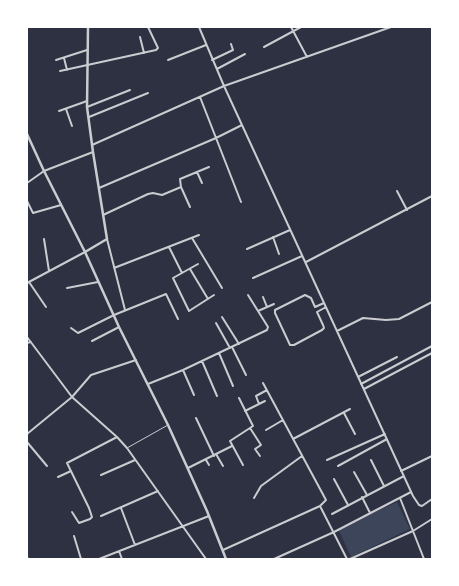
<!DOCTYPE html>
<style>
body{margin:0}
#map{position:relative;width:459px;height:586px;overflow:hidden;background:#2d3142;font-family:"Golos Text",sans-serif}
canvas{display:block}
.frame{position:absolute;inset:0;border:28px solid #fff;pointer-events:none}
</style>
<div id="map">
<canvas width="459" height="586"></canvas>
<div class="frame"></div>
</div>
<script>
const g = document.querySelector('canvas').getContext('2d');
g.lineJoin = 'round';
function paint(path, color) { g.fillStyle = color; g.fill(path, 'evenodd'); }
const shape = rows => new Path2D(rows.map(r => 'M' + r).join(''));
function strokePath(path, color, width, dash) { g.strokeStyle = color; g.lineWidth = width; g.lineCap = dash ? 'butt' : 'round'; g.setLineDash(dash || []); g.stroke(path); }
const green = shape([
 [397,502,410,529,351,557,338,529]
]);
const service = shape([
 [127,448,168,425]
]);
const minor = shape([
 [199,27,224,86,413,496,419,505,422,506,432,499],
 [291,27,307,57],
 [140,37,144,53],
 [264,47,301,27],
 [64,58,67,70],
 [56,60,87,50],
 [168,60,206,45],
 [212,60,233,50,231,44],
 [217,69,245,54],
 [60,71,156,50,158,48,148,27],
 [200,97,241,202],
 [87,107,130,90],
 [66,109,72,126],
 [59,111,87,101],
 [89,117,148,93],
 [92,145,224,86,391,27],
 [197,172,202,183],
 [27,183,44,171,93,152],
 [99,188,216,138,242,125],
 [397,191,407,210],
 [27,201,33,213,61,205],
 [190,207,181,187,180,179,209,167],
 [103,215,148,194,153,193,162,195,181,187],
 [273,237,279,254],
 [192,238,222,288],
 [44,239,49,271],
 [107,239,125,310],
 [169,247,182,273],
 [247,249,290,230],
 [306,262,432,196],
 [198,264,173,278,189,311,214,295],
 [114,268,199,235],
 [190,269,208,299],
 [253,278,302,256],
 [29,282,46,307],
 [27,283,85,252],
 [67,288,98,282],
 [263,297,267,307],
 [324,303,315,307,311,298,305,295,275,310,275,313,290,345,294,345,322,330,324,328,323,325,317,312,326,307],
 [258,311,274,304],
 [222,317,239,344],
 [216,323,230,348],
 [71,328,78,333,114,315,166,294,178,319],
 [337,331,363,318,386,320,399,319,432,302],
 [27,337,72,397,117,437,127,448,206,559],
 [92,341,119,327],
 [27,343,31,342],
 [232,347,246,375],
 [219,353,233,386],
 [202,361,217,396],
 [183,370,194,395],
 [358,377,397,357],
 [148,384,183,370,267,330,268,327,248,295],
 [361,384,432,346],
 [364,389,432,353],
 [239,398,253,426,230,441,243,465],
 [259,404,256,396,267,390],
 [245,411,265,401],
 [344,413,355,434],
 [196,418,214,456],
 [250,428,261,445,255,449,260,456],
 [266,430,283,420],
 [27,434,72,397,91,375,136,360],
 [293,439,350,409],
 [27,442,47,466],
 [216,454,223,466],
 [206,460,209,465],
 [327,460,385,434],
 [371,460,384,486],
 [338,466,387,439],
 [188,468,232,446],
 [401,471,432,456],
 [354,472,367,495],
 [101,475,135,460],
 [58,477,71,471],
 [334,479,348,505],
 [362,497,370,513],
 [254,498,261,486,302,456],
 [400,498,424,559],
 [320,506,347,559],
 [121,508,135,545],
 [72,512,79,523,90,519,92,517,89,508,67,463,117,437],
 [332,514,404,476],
 [101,516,158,491],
 [74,536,81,559],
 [223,550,320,506,326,500,263,383],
 [119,551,122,559],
 [99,559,209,516],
 [274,559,334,532,411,492],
 [350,559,413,531,432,519]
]);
const tertiary = shape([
 [27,134,44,171,85,252,119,327,168,425,207,511,226,559],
 [85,252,107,239,93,152,87,107,88,27]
]);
const primary = shape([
 [27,558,27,559]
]);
paint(green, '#3c4559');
strokePath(service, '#caccd0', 1);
strokePath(minor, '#caccd0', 2);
strokePath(tertiary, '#caccd0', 2.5);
strokePath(primary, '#fff', 3);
</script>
